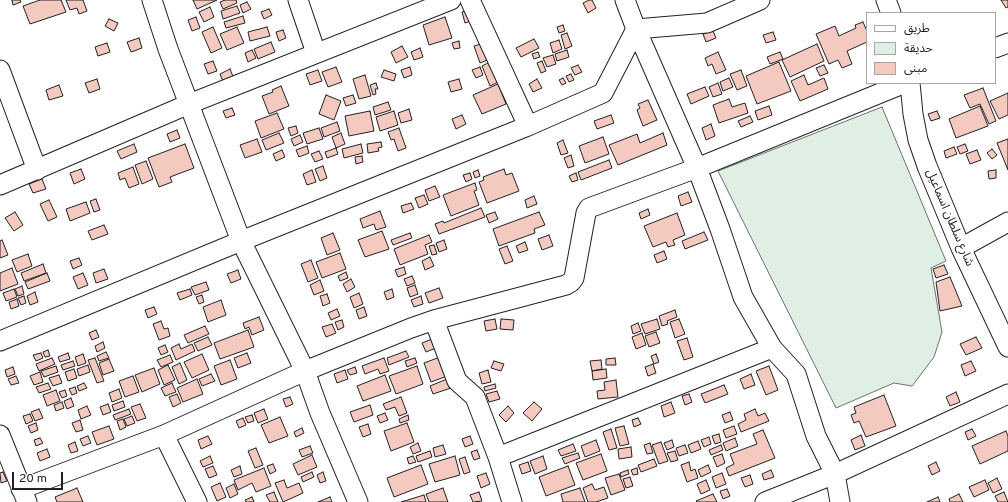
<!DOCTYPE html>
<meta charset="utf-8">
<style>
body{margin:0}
#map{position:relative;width:1008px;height:502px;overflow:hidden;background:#fff;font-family:Overpass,"Noto Sans Arabic",sans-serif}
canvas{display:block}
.legend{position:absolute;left:866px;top:12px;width:130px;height:72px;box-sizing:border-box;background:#fff;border:1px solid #a7a7a7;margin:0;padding:5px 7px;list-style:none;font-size:12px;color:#222}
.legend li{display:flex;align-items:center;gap:8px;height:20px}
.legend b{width:20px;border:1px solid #a7a7a7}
.scale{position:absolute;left:12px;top:472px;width:51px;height:18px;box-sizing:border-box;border:2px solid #222;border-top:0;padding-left:5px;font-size:12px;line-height:14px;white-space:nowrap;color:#222;-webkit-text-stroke:3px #fff;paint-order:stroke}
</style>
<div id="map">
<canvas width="1008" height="502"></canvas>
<ul class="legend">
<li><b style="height:5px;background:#fff"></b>طريق</li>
<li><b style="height:11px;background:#e0efe3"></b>حديقة</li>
<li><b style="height:11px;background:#f3c9c0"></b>مبنى</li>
</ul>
<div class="scale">20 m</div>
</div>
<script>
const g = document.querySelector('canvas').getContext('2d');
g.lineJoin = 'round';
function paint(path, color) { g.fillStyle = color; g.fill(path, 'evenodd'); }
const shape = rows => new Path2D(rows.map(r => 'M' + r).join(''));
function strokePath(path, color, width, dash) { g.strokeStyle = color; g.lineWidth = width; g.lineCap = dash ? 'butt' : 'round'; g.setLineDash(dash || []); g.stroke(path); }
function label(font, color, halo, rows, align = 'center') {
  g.font = font + ' Overpass,"Noto Sans Arabic",sans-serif'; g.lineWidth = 3; g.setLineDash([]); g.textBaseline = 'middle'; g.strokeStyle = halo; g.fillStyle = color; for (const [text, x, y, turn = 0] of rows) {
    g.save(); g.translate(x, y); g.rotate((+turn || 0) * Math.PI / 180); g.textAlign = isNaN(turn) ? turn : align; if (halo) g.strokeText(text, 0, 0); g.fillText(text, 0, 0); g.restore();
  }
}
const green = shape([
 [882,107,946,261,931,268,942,332,934,357,912,386,894,383,836,408,718,171,882,107]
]);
const building = shape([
 [12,0,20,0,21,2,13,5,12,0],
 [40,0,61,0,66,12,30,24,23,6,40,0],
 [66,0,83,0,87,11,79,14,77,8,70,10,66,0],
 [193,0,217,0,197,9,193,0],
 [225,0,236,0,237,3,223,9,220,2,225,0],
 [589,0,592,0,596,8,588,13,583,3,589,0],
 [1001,0,1008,0,1008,7,1006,8,1001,0],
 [247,2,251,9,243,13,240,5,247,2],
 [237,6,240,13,223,19,221,11,237,6],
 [210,7,214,17,204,22,199,12,210,7],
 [269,9,272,15,264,19,261,12,269,9],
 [471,9,474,20,465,23,462,12,471,9],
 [243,16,245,23,226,28,224,22,243,16],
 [196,17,200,28,192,31,188,20,196,17],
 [445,17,452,38,429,45,423,25,445,17],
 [109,19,118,23,114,31,105,26,109,19],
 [863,22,867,31,867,42,847,51,852,64,842,68,838,60,829,64,816,34,835,26,839,36,856,28,855,25,863,22],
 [563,25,565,31,559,33,557,27,563,25],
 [213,27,222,48,211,53,202,32,213,27],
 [237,27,244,43,227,50,220,34,237,27],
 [267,27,270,36,250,41,248,32,267,27],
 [283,30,286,38,279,41,276,32,283,30],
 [713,31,716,38,706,42,703,34,713,31],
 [773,32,776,40,766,43,763,35,773,32],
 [567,33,572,46,565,49,561,35,567,33],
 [139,38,142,48,131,52,127,42,139,38],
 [534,39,539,48,521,57,516,48,534,39],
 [559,40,562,49,553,53,550,43,559,40],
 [459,41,460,48,454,49,452,43,459,41],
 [271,42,275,52,258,59,254,49,271,42],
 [107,43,110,52,98,56,95,47,107,43],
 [484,43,490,59,480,63,474,46,484,43],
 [817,44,824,61,790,77,782,60,817,44],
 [402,46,408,57,396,63,391,52,402,46],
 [420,48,423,57,414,60,411,52,420,48],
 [252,50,256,58,248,62,245,53,252,50],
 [567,50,569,57,557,61,555,54,567,50],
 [538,52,540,57,534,59,532,54,538,52],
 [718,52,726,70,716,74,712,64,708,66,705,58,718,52],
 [780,52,783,59,770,64,767,57,780,52],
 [553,55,556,64,547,67,543,58,553,55],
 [213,61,217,71,208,74,204,64,213,61],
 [542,61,546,71,541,73,537,63,542,61],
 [490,62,498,82,490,86,482,66,490,62],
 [779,62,791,91,757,104,746,76,779,62],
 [578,65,582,72,575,75,571,68,578,65],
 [824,65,828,73,820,76,816,68,824,65],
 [336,67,342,82,328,87,322,72,336,67],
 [410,67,412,75,404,78,401,70,410,67],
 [480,67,483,75,476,78,472,70,480,67],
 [230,69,234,79,224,84,220,74,230,69],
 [318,70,322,81,310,85,306,74,318,70],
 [384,70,396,74,394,81,381,77,384,70],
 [741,70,747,86,737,90,730,74,741,70],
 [571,74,574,80,569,82,566,76,571,74],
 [365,75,371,96,359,99,353,79,365,75],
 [804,75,808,85,824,78,828,89,800,101,791,81,804,75],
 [563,78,566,83,562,85,559,80,563,78],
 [729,78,733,87,723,91,720,82,729,78],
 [97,79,100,89,89,93,85,83,97,79],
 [459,79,462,89,451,92,448,82,459,79],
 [537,79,542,88,533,92,529,84,537,79],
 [376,83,378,89,375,89,376,94,373,95,370,85,376,83],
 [718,83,722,94,713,97,709,87,718,83],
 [498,84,506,104,482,114,473,95,498,84],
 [59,85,63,96,49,100,46,90,59,85],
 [281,86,289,106,269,114,262,96,273,92,272,90,281,86],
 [705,87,709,96,691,104,687,94,705,87],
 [983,88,996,121,989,124,980,104,970,108,964,95,983,88],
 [1008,93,1008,115,999,119,990,101,1008,93],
 [326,95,341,101,334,120,319,114,326,95],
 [353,95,356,103,346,106,343,98,353,95],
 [729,99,732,107,745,103,748,113,719,123,713,105,729,99],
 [648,100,657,120,643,126,637,110,640,108,638,104,648,100],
 [388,102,391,110,375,115,373,107,388,102],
 [769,106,772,115,758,120,755,111,769,106],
 [980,106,988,126,956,138,949,119,980,106],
 [232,108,235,115,226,118,223,111,232,108],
 [409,109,412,120,401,123,398,113,409,109],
 [370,111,374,131,349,136,345,116,370,111],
 [394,111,398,125,380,131,376,117,394,111],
 [937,111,940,118,931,121,928,114,937,111],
 [277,113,284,129,261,138,255,121,277,113],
 [462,115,466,124,456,129,452,119,462,115],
 [611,115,614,123,597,129,594,121,611,115],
 [750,116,753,122,741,127,738,121,750,116],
 [337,122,340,131,324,137,321,128,337,122],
 [711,124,715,136,706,140,702,128,711,124],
 [296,126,298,133,291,136,288,128,296,126],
 [319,128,323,139,307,144,303,133,319,128],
 [399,128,406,148,398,151,394,139,391,140,388,132,399,128],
 [177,130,180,138,170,142,167,134,177,130],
 [279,133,284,143,266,150,262,140,279,133],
 [341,133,345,144,336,148,332,137,341,133],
 [663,133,667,145,618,165,609,145,637,134,640,143,663,133],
 [300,135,303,142,294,146,291,139,300,135],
 [603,137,609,154,585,163,579,146,603,137],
 [257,139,262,152,245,158,240,145,257,139],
 [1008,139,1008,170,997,143,1008,139],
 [563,140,568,153,561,155,557,143,563,140],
 [381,142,382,147,378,148,379,151,368,153,367,144,381,142],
 [134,144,137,152,121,159,117,151,134,144],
 [185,144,194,168,170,177,172,182,159,187,148,158,185,144],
 [361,144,363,153,344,158,342,149,361,144],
 [965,144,968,151,960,154,957,147,965,144],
 [307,146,309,153,299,157,296,150,307,146],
 [954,147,957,154,946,158,944,151,954,147],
 [336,148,338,154,327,158,325,152,336,148],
 [992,149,997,155,992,159,987,153,992,149],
 [282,150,285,157,276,161,273,154,282,150],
 [977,150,981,160,970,164,966,154,977,150],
 [319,151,323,159,315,162,311,154,319,151],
 [571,155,574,166,568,168,564,158,571,155],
 [362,156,363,162,356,164,355,157,362,156],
 [609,160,612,168,581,180,578,172,609,160],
 [146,161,153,179,142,184,135,165,146,161],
 [323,166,327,178,320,181,315,169,323,166],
 [133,167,139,184,129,188,125,178,120,180,118,173,133,167],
 [81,169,85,179,74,184,70,173,81,169],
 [504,169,506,175,512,173,519,191,487,203,479,182,484,180,483,177,504,169],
 [312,170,316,182,307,185,303,174,312,170],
 [478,170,480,176,475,178,473,172,478,170],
 [996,170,996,178,989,179,988,171,996,170],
 [470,173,472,179,466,182,463,175,470,173],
 [576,173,578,180,572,182,569,176,576,173],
 [42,179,46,189,33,193,29,184,42,179],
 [475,183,477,190,474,191,479,205,451,216,443,195,475,183],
 [435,186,440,197,429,201,425,190,435,186],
 [688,192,692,202,681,206,678,196,688,192],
 [424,195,428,204,419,208,415,198,424,195],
 [534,196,537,204,527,208,525,200,534,196],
 [96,199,100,210,94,212,90,201,96,199],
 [49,200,57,217,48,221,40,204,49,200],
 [86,202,90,213,70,221,66,209,86,202],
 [411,203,414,209,403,213,401,206,411,203],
 [481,208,485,217,439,234,435,224,443,221,444,223,481,208],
 [648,209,650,215,641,219,639,213,648,209],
 [380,211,386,227,376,230,374,224,363,228,360,219,380,211],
 [15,212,23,225,14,231,5,218,15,212],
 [495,212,498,219,489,223,486,215,495,212],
 [539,212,545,225,534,229,535,233,499,246,493,229,539,212],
 [677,213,685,235,673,240,675,245,668,247,666,242,653,247,644,226,677,213],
 [104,225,108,234,92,240,88,231,104,225],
 [382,231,389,249,365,257,358,240,382,231],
 [704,232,708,240,685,249,682,241,704,232],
 [333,233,340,250,327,255,321,238,333,233],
 [410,233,412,238,393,245,391,240,410,233],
 [429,235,432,242,425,245,428,254,400,265,394,249,429,235],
 [549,235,553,246,542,250,538,239,549,235],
 [2,240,8,255,0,258,0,241,2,240],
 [444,240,447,249,439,252,436,243,444,240],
 [525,242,528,250,519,253,516,246,525,242],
 [434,245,437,254,432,255,429,246,434,245],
 [507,246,513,261,505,264,499,249,507,246],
 [664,251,667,259,657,263,654,255,664,251],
 [340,253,346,269,322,278,316,262,340,253],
 [28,254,32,266,17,272,12,260,28,254],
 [430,257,434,266,425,270,422,261,430,257],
 [79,258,82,265,73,269,70,261,79,258],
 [311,260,318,278,308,282,301,264,311,260],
 [43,264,46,273,24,281,21,273,43,264],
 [944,265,948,274,936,278,933,269,944,265],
 [404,267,406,274,398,277,395,270,404,267],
 [12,268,18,284,0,291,0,273,12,268],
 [104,269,108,279,96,283,93,273,104,269],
 [238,270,241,279,231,283,227,274,238,270],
 [346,272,348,278,340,281,338,276,346,272],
 [47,273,50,281,28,289,25,282,47,273],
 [83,273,88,285,78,289,73,277,83,273],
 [412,276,415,283,407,286,404,279,412,276],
 [950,277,962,306,940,311,936,282,950,277],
 [351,279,355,287,347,292,343,284,351,279],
 [320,280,324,291,314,295,310,285,320,280],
 [206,282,209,290,195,295,191,287,206,282],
 [415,285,418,294,410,297,407,288,415,285],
 [22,286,24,294,18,296,15,289,22,286],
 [439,288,443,298,429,303,425,293,439,288],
 [14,289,17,297,6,301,3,293,14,289],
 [190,289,192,295,180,300,177,293,190,289],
 [392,289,394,297,387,300,384,292,392,289],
 [35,292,38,302,30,305,27,296,35,292],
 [359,293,363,304,354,308,350,297,359,293],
 [327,294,330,303,323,306,320,296,327,294],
 [202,295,204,302,199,304,196,297,202,295],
 [24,296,26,303,21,305,18,298,24,296],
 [421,296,423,304,414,307,411,300,421,296],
 [17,299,19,306,11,309,9,302,17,299],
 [221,300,226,315,208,322,203,307,221,300],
 [154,307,157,314,148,318,145,310,154,307],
 [364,307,367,316,359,319,356,310,364,307],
 [337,309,340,316,331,320,328,313,337,309],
 [675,310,677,317,667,321,668,324,662,326,659,316,675,310],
 [259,317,264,330,252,335,249,327,245,329,243,323,259,317],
 [495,319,497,329,486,331,484,321,495,319],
 [501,319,514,320,513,330,500,329,501,319],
 [657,319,660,329,645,334,641,324,657,319],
 [679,319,685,334,675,338,670,322,679,319],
 [342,320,344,327,338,330,335,322,342,320],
 [161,321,164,329,168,328,170,336,159,340,153,324,161,321],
 [638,323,641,331,633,334,631,326,638,323],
 [332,324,336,333,326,337,322,327,332,324],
 [205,326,209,334,188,343,184,335,205,326],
 [96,330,99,337,92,340,89,333,96,330],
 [248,330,254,347,220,359,214,343,248,330],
 [656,332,660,343,649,347,645,336,656,332],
 [642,333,646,345,636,349,632,337,642,333],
 [208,337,212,345,198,351,194,343,208,337],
 [976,337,982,348,966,355,960,344,976,337],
 [687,338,693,357,684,360,677,341,687,338],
 [432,339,436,348,426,352,422,343,432,339],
 [103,342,105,348,97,352,95,346,103,342],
 [179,344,181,349,192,344,195,351,176,360,171,348,179,344],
 [165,345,168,352,161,355,158,348,165,345],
 [48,350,50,356,45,357,43,352,48,350],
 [406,351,409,357,389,365,387,358,406,351],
 [106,352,109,358,99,361,97,356,106,352],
 [41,353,43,358,36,361,33,355,41,353],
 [68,353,70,359,60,362,58,357,68,353],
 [247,353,251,363,238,368,234,358,247,353],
 [83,354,86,363,78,366,75,357,83,354],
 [202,354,209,370,192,378,184,362,202,354],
 [656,354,659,362,654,364,651,356,656,354],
 [170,355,173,362,161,367,157,360,170,355],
 [440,357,447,376,431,382,424,363,440,357],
 [52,358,55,364,39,371,36,364,52,358],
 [95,358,104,381,97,383,88,360,95,358],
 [384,358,389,371,380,374,378,369,365,374,362,366,384,358],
 [415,358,417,363,407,367,405,361,415,358],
 [615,358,616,365,606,365,606,359,615,358],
 [109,359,114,371,103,375,99,363,109,359],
 [230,360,237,379,221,385,214,366,230,360],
 [601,360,602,369,592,371,590,361,601,360],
 [73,361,75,366,63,370,61,365,73,361],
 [494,361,504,364,501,371,491,368,494,361],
 [971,361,976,371,965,376,961,365,971,361],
 [180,363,187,380,179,384,172,367,180,363],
 [653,364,656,373,648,376,645,367,653,364],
 [88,365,90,372,79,376,77,369,88,365],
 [168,365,175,380,164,385,158,370,168,365],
 [56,366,58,372,44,377,41,371,56,366],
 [417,366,423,384,396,394,389,376,417,366],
 [769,366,778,390,766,395,756,371,769,366],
 [13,367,15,374,7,377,5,370,13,367],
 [355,367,357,373,350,375,347,370,355,367],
 [154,368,160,384,142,392,135,375,154,368],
 [74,369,77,378,68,381,65,372,74,369],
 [606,369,607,378,593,380,592,371,606,369],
 [345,370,348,379,337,383,334,374,345,370],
 [488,370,491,382,482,384,479,373,488,370],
 [40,372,43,382,34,385,30,376,40,372],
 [211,374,215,381,202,386,199,379,211,374],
 [751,374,755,385,744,389,740,379,751,374],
 [59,375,62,383,53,386,49,378,59,375],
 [385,375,391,391,363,401,357,386,385,375],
 [16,376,19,383,11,385,8,379,16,376],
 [133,376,139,392,125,397,119,381,133,376],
 [197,379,203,394,183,402,177,388,197,379],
 [447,379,451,388,433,394,430,386,447,379],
 [616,380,618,397,598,399,597,391,605,390,604,382,616,380],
 [48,383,51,389,39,393,36,387,48,383],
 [84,383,87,388,79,391,77,386,84,383],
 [172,383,176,392,165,396,161,388,172,383],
 [495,384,496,388,485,391,484,387,495,384],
 [724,385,728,394,705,403,701,394,724,385],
 [75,387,77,393,72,395,69,389,75,387],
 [119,389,122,398,112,402,109,393,119,389],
 [56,390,60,401,47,406,43,395,56,390],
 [65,390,67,396,62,398,59,392,65,390],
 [497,391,500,399,489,402,486,394,497,391],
 [956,392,960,402,950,406,946,397,956,392],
 [177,394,181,403,173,407,169,397,177,394],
 [689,394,692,402,685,405,682,396,689,394],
 [884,395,896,426,866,437,859,421,854,423,851,415,856,413,854,407,884,395],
 [290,397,293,404,286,407,283,399,290,397],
 [401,397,407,413,399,416,395,407,386,410,383,404,401,397],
 [71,398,74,406,67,409,64,401,71,398],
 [123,401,125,407,114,411,112,405,123,401],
 [62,402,64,408,56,411,54,405,62,402],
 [534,402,542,409,532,421,523,413,534,402],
 [671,402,675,413,664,417,661,406,671,402],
 [108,404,111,412,103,415,100,407,108,404],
 [140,404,146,418,137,421,131,407,140,404],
 [370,405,373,415,354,422,350,412,370,405],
 [87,406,91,415,81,419,78,410,87,406],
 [508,406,514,413,506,422,499,415,508,406],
 [39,409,43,418,35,421,31,412,39,409],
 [129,409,131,414,115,420,113,415,129,409],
 [264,409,268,419,258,423,254,413,264,409],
 [755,409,758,416,765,413,769,421,741,432,738,424,746,420,744,414,755,409],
 [730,412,733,420,725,423,722,415,730,412],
 [385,413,388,420,380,423,377,416,385,413],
 [30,414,33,421,26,424,23,416,30,414],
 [252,415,254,421,248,423,245,417,252,415],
 [408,415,409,420,400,423,399,419,408,415],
 [132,416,135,423,127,426,124,419,132,416],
 [280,417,288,436,269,443,261,425,280,417],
 [243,418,246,425,239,428,236,421,243,418],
 [638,418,641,424,634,427,632,420,638,418],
 [123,419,126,427,120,430,117,421,123,419],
 [80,420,83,430,76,432,72,423,80,420],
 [36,423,38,430,31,433,28,426,36,423],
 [407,423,414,442,391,451,384,431,407,423],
 [368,424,371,434,363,437,359,427,368,424],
 [109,426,114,439,97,445,92,432,109,426],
 [624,426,629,444,620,446,615,428,624,426],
 [734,426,737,434,726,438,723,430,734,426],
 [302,428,304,433,296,437,294,432,302,428],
 [611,429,617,448,609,450,603,432,611,429],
 [972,429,976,436,968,440,965,432,972,429],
 [763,430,775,458,729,476,726,468,734,464,730,454,757,444,753,434,763,430],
 [1006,431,1008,436,1008,451,980,464,972,446,1006,431],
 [719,434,721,442,715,444,712,436,719,434],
 [861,435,865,446,855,450,851,440,861,435],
 [88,436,91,443,83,446,80,439,88,436],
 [208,436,212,444,201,449,198,440,208,436],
 [470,436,473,444,465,447,462,439,470,436],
 [709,437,711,444,704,447,701,440,709,437],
 [40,438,43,443,36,446,34,440,40,438],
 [735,438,738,446,726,451,723,443,735,438],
 [596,440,600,451,585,457,581,446,596,440],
 [672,440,674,447,667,450,664,443,672,440],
 [698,441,701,449,691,453,688,445,698,441],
 [75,442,78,451,71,453,68,445,75,442],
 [661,442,668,461,659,464,652,445,661,442],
 [418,443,421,451,413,454,410,447,418,443],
 [650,443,653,453,647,454,644,445,650,443],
 [573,444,576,451,561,456,558,450,573,444],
 [443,445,446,454,435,457,433,448,443,445],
 [685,445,688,453,679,456,676,448,685,445],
 [721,445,723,450,711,455,709,450,721,445],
 [310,446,313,453,302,457,299,450,310,446],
 [631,447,632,457,619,459,618,449,631,447],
 [256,448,263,465,255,468,248,451,256,448],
 [47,449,50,457,40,461,37,453,47,449],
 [477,450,480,458,474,460,471,452,477,450],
 [430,451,432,457,418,462,416,456,430,451],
 [675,451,678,460,671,462,667,453,675,451],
 [578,453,580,458,565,464,562,458,578,453],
 [601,454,607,471,583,480,576,463,601,454],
 [722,454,725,463,717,467,713,457,722,454],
 [312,455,317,467,298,475,293,464,312,455],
 [210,456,213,463,203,467,200,461,210,456],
 [413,456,416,462,409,464,407,458,413,456],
 [455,456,460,475,435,482,429,464,455,456],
 [543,456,547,469,535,474,530,461,543,456],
 [465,457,470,472,464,474,459,459,465,457],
 [654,459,657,466,641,472,638,465,654,459],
 [528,462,531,471,522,474,519,465,528,462],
 [689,462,691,471,695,469,698,478,687,482,681,465,689,462],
 [936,462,940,471,932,475,928,466,936,462],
 [273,464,276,471,270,474,267,466,273,464],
 [421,465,428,484,394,497,387,478,421,465],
 [708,465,711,472,701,477,698,470,708,465],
 [213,466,217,475,209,478,205,469,213,466],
 [240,466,242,474,234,477,231,470,240,466],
 [568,466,575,485,546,496,539,477,568,466],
 [264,468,271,486,256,492,252,483,238,490,234,480,264,468],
 [637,468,638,474,633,475,631,470,637,468],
 [628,470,629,474,621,477,620,473,628,470],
 [771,470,774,477,764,480,762,474,771,470],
 [3,472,7,481,1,483,0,473,3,472],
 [312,472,314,477,303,482,301,477,312,472],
 [323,472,326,481,320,483,317,475,323,472],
 [486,473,490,484,481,488,477,476,486,473],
 [722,473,726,484,716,488,712,477,722,473],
 [619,474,625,490,611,495,605,478,619,474],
 [750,475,753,484,745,487,741,478,750,475],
 [630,477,633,486,626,488,623,479,630,477],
 [997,478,1002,489,993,493,988,483,997,478],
 [284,480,287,488,299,483,303,493,283,502,275,483,284,480],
 [706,480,710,490,701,494,697,484,706,480],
 [985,480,989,490,974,497,969,487,985,480],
 [220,483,226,497,217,501,211,487,220,483],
 [234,484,238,494,230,498,226,488,234,484],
 [592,484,595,490,604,487,608,498,596,502,588,502,583,488,592,484],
 [77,488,83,502,57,502,55,497,77,488],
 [443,488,448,502,429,502,426,494,443,488],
 [580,488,585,502,563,502,561,494,580,488],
 [727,489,730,496,723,499,720,491,727,489],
 [274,492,278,502,270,502,266,495,274,492],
 [479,492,482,501,473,502,470,495,479,492],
 [1004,492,1008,502,998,502,995,496,1004,492],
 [713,494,717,502,697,502,696,501,713,494],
 [959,494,963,502,950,502,949,499,959,494],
 [424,495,426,502,401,502,424,495],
 [252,497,254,502,246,502,245,500,252,497],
 [330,497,332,502,318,502,330,497],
 [938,497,940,502,927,502,938,497]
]);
const minor = shape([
 [152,0,168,49,241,241,305,371,320,413,358,502],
 [298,0,316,53],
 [470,0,528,126],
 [625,0,636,29,697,168,720,229,743,297,772,348,796,374,816,436,835,474,840,502],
 [886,0,891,13],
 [995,48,1008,43],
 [0,70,37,170],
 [910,83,913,114,918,140,927,166,961,248,1008,347],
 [0,185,189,104,451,0],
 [961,248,1008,222],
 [434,320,457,381,475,397,498,457,512,502],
 [0,341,241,241,528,126,603,93,636,29,707,23,760,0],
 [0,435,27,502],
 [164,435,197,502],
 [498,457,772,348],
 [21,489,164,435,305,371,411,328,434,320,566,285,571,282,574,278,586,213,589,208,697,168,905,83],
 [765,502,835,474,1008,394]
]);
const streetNames = [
 ["شارع سلطان اسماعيل",949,218,67]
];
paint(green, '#e0efe3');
strokePath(green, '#6f6f6f', 1);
paint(building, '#f3c9c0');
strokePath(building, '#222', 1);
strokePath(minor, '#222', 21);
strokePath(minor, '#fff', 19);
label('12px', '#222', '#fff', streetNames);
</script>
